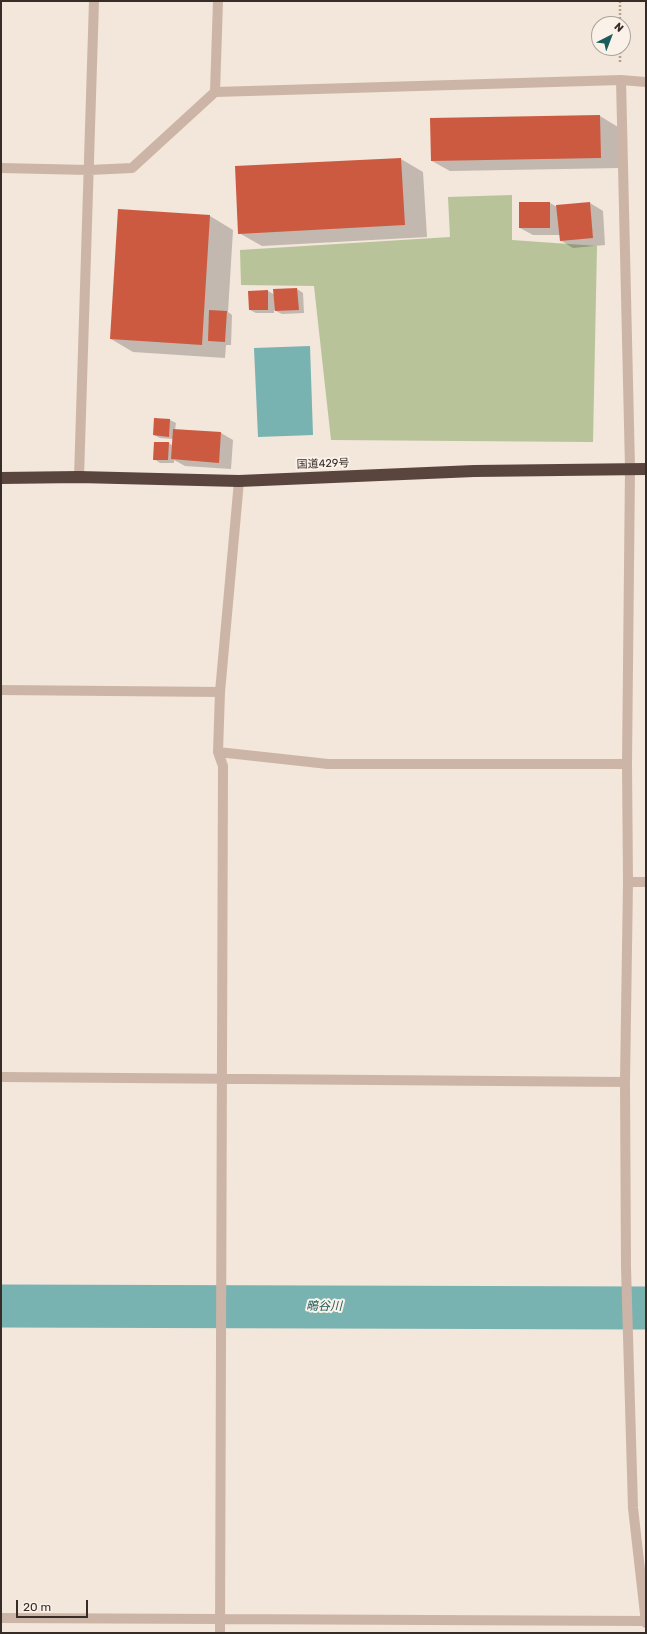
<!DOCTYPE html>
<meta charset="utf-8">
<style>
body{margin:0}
#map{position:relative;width:647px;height:1634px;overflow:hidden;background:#f3e6db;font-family:Rubik,sans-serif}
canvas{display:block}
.frame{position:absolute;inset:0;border:2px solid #382c27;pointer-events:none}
.north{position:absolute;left:591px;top:16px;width:40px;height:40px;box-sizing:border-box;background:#faf1e8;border:1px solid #aca29b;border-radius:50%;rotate:42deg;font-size:11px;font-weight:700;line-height:16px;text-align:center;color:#382c27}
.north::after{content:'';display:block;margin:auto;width:14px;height:18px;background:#1b5b5b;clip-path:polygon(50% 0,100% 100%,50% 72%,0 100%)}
.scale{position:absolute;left:16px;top:1600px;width:72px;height:18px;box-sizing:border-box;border:2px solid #382c27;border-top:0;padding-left:5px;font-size:12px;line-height:14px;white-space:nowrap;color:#382c27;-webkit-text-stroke:3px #faf1e8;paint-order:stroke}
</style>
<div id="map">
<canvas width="647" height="1634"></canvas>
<div class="frame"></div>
<div class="north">N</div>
<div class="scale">20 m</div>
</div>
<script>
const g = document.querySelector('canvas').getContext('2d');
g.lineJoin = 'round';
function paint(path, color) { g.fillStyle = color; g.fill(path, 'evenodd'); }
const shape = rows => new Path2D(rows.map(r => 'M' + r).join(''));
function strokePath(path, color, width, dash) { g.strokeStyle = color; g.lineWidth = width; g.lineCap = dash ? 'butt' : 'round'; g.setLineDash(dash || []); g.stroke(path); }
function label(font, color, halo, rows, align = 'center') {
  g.font = font + ' Rubik,"Noto Sans JP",sans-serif'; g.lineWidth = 4; g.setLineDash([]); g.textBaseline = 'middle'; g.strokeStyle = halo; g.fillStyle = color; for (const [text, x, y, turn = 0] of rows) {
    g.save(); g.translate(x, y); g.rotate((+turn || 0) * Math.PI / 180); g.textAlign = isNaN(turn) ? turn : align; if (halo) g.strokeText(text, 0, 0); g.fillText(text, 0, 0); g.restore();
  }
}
const green = shape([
 [512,195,512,240,597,246,593,442,331,440,314,286,241,285,240,250,450,237,448,197]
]);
const water = shape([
 [310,346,313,435,258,437,254,348]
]);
const shadow = shape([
 [600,116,618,127,619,168,450,171,432,161],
 [401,159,423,172,427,237,262,246,239,233],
 [550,203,557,207,590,203,603,211,605,245,573,248,560,240,560,235,533,235,520,228],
 [210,216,233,230,228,312,232,315,231,345,226,345,225,358,133,352,111,339],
 [297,289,303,293,304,313,282,314,274,310,274,313,256,313,250,310,268,291,275,295],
 [170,420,176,423,175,430,221,433,233,440,231,469,185,466,174,460,174,463,160,463,154,459,169,443,173,446,173,439,160,438,154,435]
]);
const river = shape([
 [1,1306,646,1308]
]);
const building = shape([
 [600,115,601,158,431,161,430,118],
 [401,158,405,225,238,234,235,166],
 [519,202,550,202,550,228,519,228],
 [590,202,593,238,560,241,556,205],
 [118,209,210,215,202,345,110,339],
 [297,288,299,310,275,311,273,289],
 [268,290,268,310,249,310,248,291],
 [209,310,227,311,225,342,208,341],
 [154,418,170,419,169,437,153,435],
 [173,429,221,432,219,463,171,459],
 [154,442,169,442,168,460,153,460]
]);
const path = shape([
 [620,1,620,24],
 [620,48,620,63]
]);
const minor = shape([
 [621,80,630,468,627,764,628,882,625,1082,626,1267,633,1508,646,1623],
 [215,92,218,1],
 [1,168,89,170,132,168,215,92,621,80,646,82],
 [79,477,94,1],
 [1,690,220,692],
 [218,752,328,764,627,764],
 [628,882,646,882],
 [1,1077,625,1082],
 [1,1618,646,1621],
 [220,1633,223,766,218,752,220,692,239,481]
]);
const highway = shape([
 [1,478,79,477,239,481,474,471,646,469]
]);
const streetNames = [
 ["国道429号",323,464,-2]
];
const waterNames = [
 ["鴫谷川",324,1307]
];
paint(green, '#b8c39a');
paint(water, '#78b2b1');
paint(shadow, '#0003');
strokePath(river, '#78b2b1', 43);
paint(building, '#cc5a40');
strokePath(path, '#b89f90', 2.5, [2, 2]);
strokePath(minor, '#ccb5a6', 10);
strokePath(highway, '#59453e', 12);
label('11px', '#382c27', '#faf1e8', streetNames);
label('italic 12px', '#1b5b5b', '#faf1e8', waterNames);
</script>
